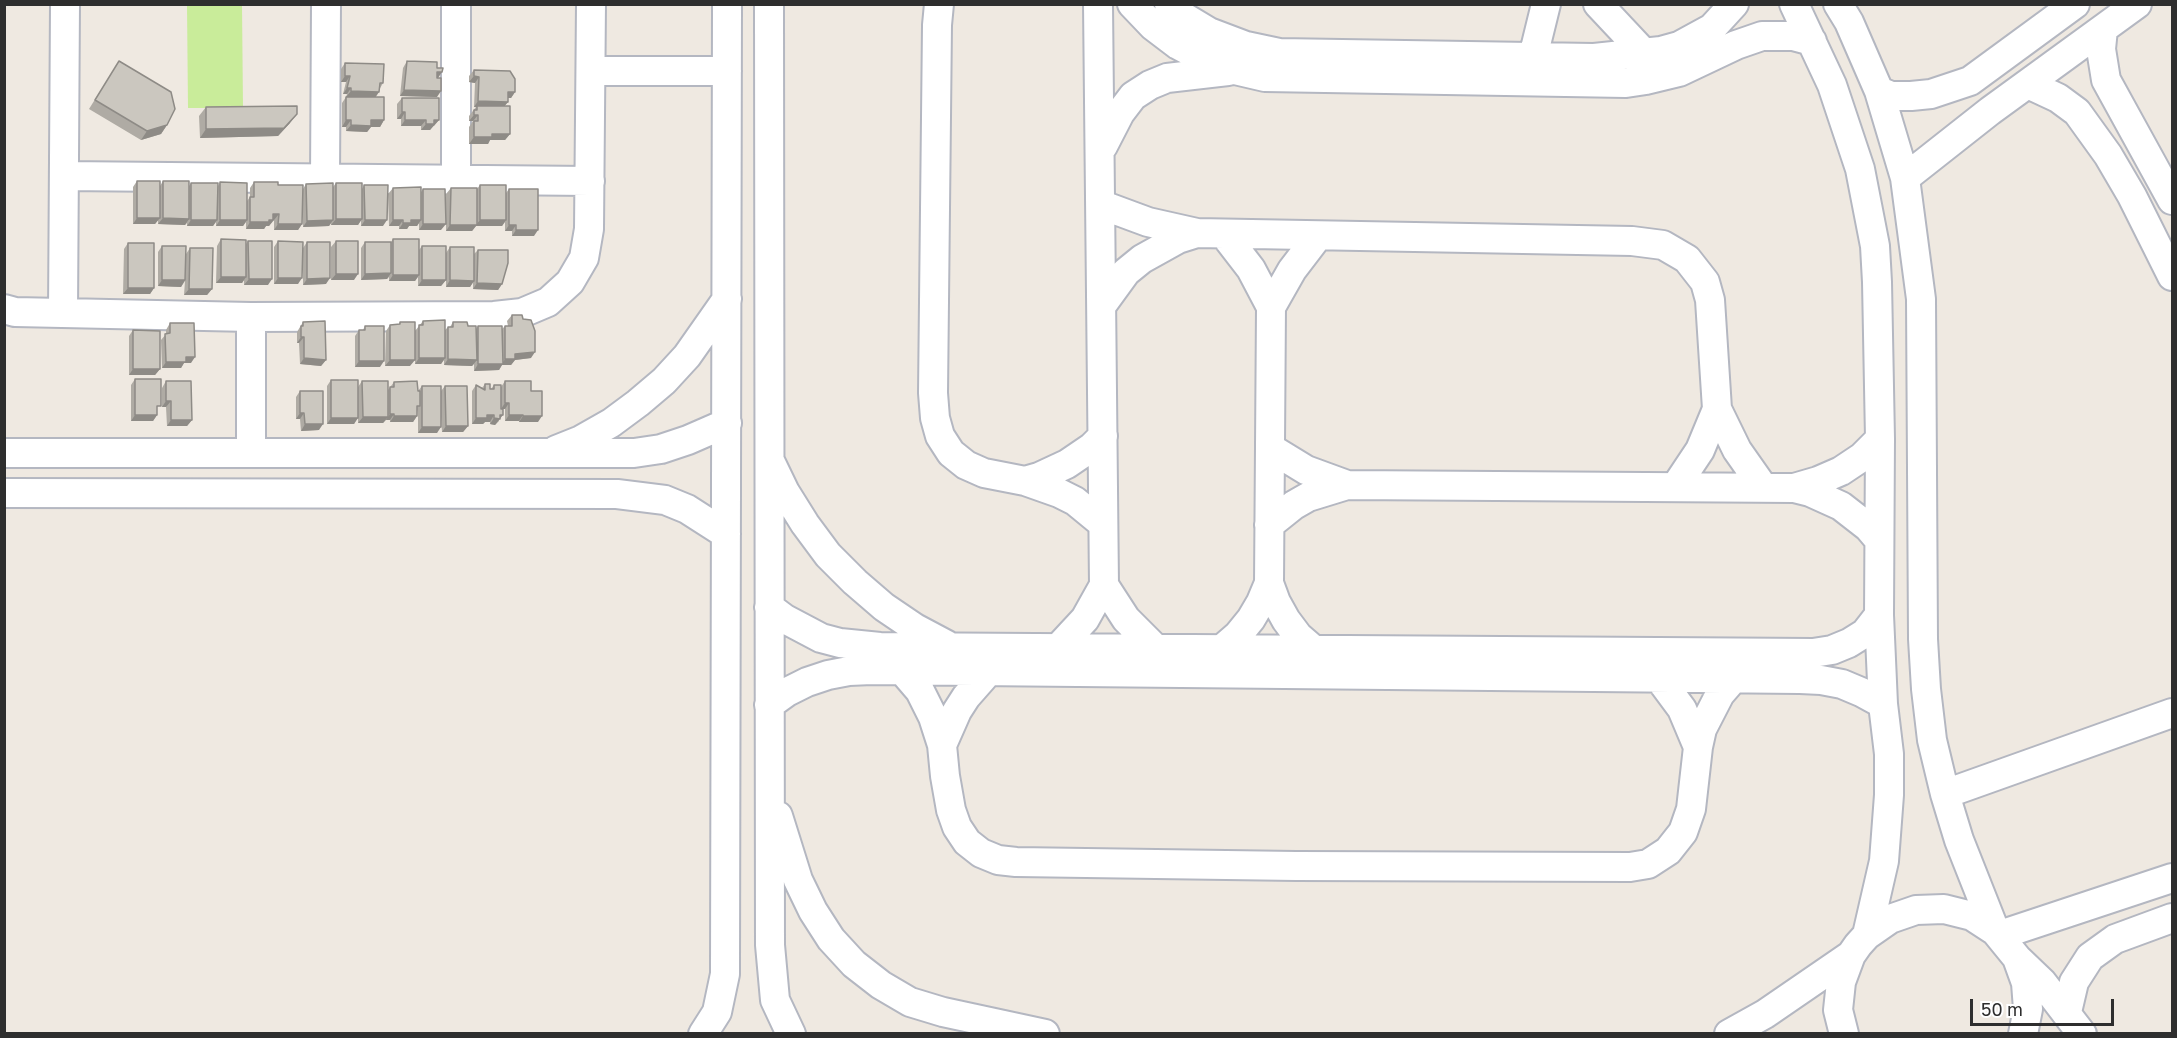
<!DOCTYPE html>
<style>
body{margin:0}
#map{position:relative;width:2177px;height:1038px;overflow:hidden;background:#efe9e1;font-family:"Golos Text",sans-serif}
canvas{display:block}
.frame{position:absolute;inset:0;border:6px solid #2e2e2e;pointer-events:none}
.scale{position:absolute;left:1970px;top:999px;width:144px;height:27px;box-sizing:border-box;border:3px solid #2e2e2e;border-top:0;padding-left:8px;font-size:18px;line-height:21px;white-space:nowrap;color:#2e2e2e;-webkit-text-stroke:4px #fff;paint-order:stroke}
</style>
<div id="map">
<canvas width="2177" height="1038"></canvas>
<div class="frame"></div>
<div class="scale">50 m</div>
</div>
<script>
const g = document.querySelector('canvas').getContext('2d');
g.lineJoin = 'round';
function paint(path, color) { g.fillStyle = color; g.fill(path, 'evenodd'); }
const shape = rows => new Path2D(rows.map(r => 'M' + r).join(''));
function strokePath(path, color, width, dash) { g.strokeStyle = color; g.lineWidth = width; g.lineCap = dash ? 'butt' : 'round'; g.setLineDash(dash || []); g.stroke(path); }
const pitch = shape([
 [187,5,242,5,243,108,188,108]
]);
const minor = shape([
 [769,4,770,945,775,1000,791,1034],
 [939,4,937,25,933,393,935,418,940,436,951,453,966,465,984,473,1025,481,1059,493,1075,501,1103,524],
 [1132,4,1153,26,1178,45,1206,60,1235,70,1265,77,1626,83,1646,80,1679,72,1736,45,1762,36,1793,36,1812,41],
 [1169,4,1179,14,1209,32,1246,46,1279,53,1594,58,1661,51,1679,46,1712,28,1734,4],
 [1598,4,1644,53],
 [1794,4,1832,85,1860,169,1875,246,1877,282,1880,439,1879,615,1883,704,1889,754,1889,795,1884,861,1867,935],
 [1838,4,1849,22,1879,91,1905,178,1921,299,1923,639,1926,689,1932,740,1945,794,1959,840,1995,931],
 [2103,29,2101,49,2106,80,2172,200],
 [1533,57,1546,4],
 [591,71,727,71],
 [2028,84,2058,98,2077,112,2108,155,2132,196,2172,276],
 [1879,91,1891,96,1911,96,1931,94,1970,81,2075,4],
 [1103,146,1120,113,1133,96,1150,85,1167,78,1228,71],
 [64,176,590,181],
 [1905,178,1990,111,2137,4],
 [325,179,326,4],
 [456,180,456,4],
 [1102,205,1148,222,1197,233,1632,241,1663,245,1687,259,1705,282,1710,300,1717,409,1737,450,1763,487],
 [1224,234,1251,269,1271,307],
 [1102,305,1126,272,1142,259,1178,239,1197,233],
 [4,309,15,312,251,317,494,316,522,313,548,302,570,282,584,258,589,229,591,4],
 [63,313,65,4],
 [251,317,251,453],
 [1270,448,1306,470,1347,485],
 [556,450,581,440,611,423,638,403,664,381,687,356,727,299],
 [4,453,634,453,661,449,688,440,727,423],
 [771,463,785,492,805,524,828,555,855,582,884,607,915,628,947,645],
 [1025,481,1039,477,1067,464,1092,447,1103,436],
 [1676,486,1700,450,1717,409],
 [1794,488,1818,481,1841,471,1862,457,1880,439],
 [4,493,617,494,665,500,687,509,726,534],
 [1269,525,1294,505,1308,497,1347,485,1794,488,1810,492,1841,506,1868,527,1879,540],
 [1104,585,1126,619,1155,648],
 [769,607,785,619,821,638,840,643,880,647,1813,653,1832,650,1849,643,1865,633,1879,615],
 [1059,647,1085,619,1104,585,1098,4],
 [1223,648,1238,635,1251,619,1261,602,1269,583],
 [1313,649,1298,636,1286,620,1276,602,1269,583,1271,307,1292,270,1318,236],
 [902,670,920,691,933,717,942,745,945,776,951,810,957,827,967,842,981,853,998,860,1016,862,1296,866,1630,867,1648,864,1668,851,1683,832,1691,809,1698,747,1702,729,1720,694,1733,679],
 [1659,678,1682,709,1698,747],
 [769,705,787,692,807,682,828,675,849,671,872,670,1800,679,1821,680,1842,684,1861,692,1883,704],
 [942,745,957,711,966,697,988,672],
 [1945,794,2172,713],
 [778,816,798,880,813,911,831,939,854,964,881,985,910,1002,943,1012,1045,1034],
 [2000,935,2172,878],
 [2019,960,2042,982,2082,1034],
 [2067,1012,2074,982,2090,957,2115,939,2172,918],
 [703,1034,717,1012,725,974,727,4],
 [1729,1034,1765,1014,1851,955],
 [1844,1034,1838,1010,1841,982,1851,955,1858,945,1867,935,1890,919,1916,910,1944,909,1972,916,1995,931,2017,958,2026,983,2028,1009,2023,1034]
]);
const wall = shape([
 [119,61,167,125,161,134,141,140,89,109],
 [407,61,439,78,437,97,400,96,403,68],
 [345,63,383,83,375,97,384,120,380,127,371,127,367,132,346,131,346,127,342,127,342,103,346,97,347,94,343,94,346,82,341,82,341,69],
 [474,70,515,92,511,98,508,98,508,102,504,106,510,134,505,140,490,140,488,144,469,144,469,127,473,121,469,121,469,116,476,107,474,107,475,83,469,82,469,76],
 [402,98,439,120,434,126,433,126,430,130,421,130,421,126,401,126,401,119,397,119,397,104],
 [206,107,290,123,278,136,200,138,199,116],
 [137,181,160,186,163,181,189,186,191,183,218,186,220,182,247,201,250,197,250,188,254,182,303,189,306,184,333,187,336,183,362,189,364,185,383,226,361,226,361,220,358,225,331,225,331,223,329,226,303,227,303,206,302,224,298,230,274,230,274,220,273,220,269,226,266,226,264,229,246,229,246,222,243,226,216,226,216,222,213,226,187,226,187,223,185,225,158,224,158,220,155,224,133,224,133,187],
 [480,185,506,193,509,189,534,236,512,236,512,231,505,231,505,222,502,226,476,226,472,231,446,231,446,194,451,188,477,189],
 [393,188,421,192,423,189,441,230,419,230,419,223,417,226,409,226,407,229,399,229,399,226,389,226,388,194],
 [221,239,246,244,248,241,268,285,244,285,244,280,242,283,216,283,217,246],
 [393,239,419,250,422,246,446,253,450,247,474,254,478,250,502,284,498,290,473,289,473,282,470,287,446,287,446,280,441,286,418,286,418,277,415,281,389,281,389,277,387,279,361,280,361,248,365,242,391,242],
 [278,241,303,248,307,242,326,284,303,285,303,261,298,284,274,284,274,247],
 [336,241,354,280,331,280,331,247],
 [128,243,154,288,150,294,123,294,124,249],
 [162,246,186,254,190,248,212,289,207,295,184,295,185,281,181,287,158,286,158,252],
 [512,315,523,319,531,358,515,360,511,365,502,365,499,370,474,371,474,364,472,366,444,365,444,360,441,364,415,364,415,331,423,321,445,330,448,327,450,327,453,322,476,329,478,326,502,329,505,326,508,326,507,321],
 [303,322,326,360,321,366,300,364,299,343,297,343,297,332],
 [400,322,410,366,385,366,386,331,390,325,399,324],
 [170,323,191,363,184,363,181,368,162,368,161,340,166,334,166,330],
 [365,326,380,367,355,367,355,336,359,330,363,330],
 [133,330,160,369,155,375,129,375,129,336],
 [135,379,157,411,157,415,153,421,131,421,131,385],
 [331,380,358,387,362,381,388,390,394,382,418,391,422,386,441,391,445,386,468,426,463,432,442,432,441,417,437,433,418,433,418,409,417,416,413,422,390,422,390,420,386,420,383,423,358,423,358,416,354,424,327,424,327,386],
 [166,381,192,420,187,426,167,426,166,407,162,407,162,388],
 [505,381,531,391,538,422,519,422,519,421,505,421,505,409,501,409,501,387],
 [485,384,490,389,491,389,494,385,499,421,495,425,490,424,490,422,485,422,483,424,472,424,472,391,476,385,482,388],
 [300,391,319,430,301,431,300,419,296,419,296,397]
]);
const shadedWall = shape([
 [437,72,442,72,438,78,433,78],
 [345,76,350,76,346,82,341,82],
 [474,76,479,77,475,83,469,82],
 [347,88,351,88,347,94,343,94],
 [404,90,441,91,437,97,400,96],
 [351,91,379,92,375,98,346,97],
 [508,92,515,92,511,98,503,98],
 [478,101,508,102,503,108,474,107],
 [402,112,405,112,401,119,397,119],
 [297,114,290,123,278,136,200,138,206,129],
 [474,115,478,115,473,121,469,121],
 [346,120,351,120,346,127,342,127],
 [371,120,384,120,380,127,371,127,367,132,346,131,351,125],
 [405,120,426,120,421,126,401,126],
 [434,120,439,120,430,130,421,130,426,124],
 [167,125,161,134,141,140,147,131],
 [492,134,510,134,505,140,490,140,488,144,469,144,474,137],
 [273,214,279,214,269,226,266,226,264,229,246,229,250,222],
 [137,218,160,218,155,224,133,224],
 [163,218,189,219,185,225,158,224],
 [336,219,362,219,358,225,331,225],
 [191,220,217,220,213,226,187,226],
 [220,220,247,220,243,226,216,226],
 [333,220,329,226,303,227,307,221],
 [365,220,387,220,383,226,361,226],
 [393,220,403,220,399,226,389,226],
 [411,220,421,220,417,226,409,226,407,229,399,229,403,223],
 [480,220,506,220,502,226,476,226,472,231,446,231,450,225,476,225],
 [278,224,302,224,298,230,274,230],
 [423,224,446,224,441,230,419,230],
 [509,225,516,225,512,231,505,231],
 [516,230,538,230,534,236,512,236],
 [391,273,387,279,361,280,365,274],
 [336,274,358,274,354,280,331,280],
 [393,275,419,275,415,281,389,281],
 [221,277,246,277,242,283,216,283],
 [278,278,302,278,298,284,274,284],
 [330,278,326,284,303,285,307,279],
 [249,279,272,279,268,285,244,285],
 [162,280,185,280,181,287,158,286],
 [422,280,446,280,441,286,418,286],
 [450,280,474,281,470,287,446,287],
 [477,283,502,284,498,290,473,289],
 [128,288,154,288,150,294,123,294],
 [189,289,212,289,207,295,184,295],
 [301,337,304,337,299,343,297,343],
 [535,352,531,358,515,360,511,365,502,365,499,370,474,371,478,364,502,364,505,359,515,354],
 [186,357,195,357,191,363,184,363,181,368,162,368,166,362],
 [304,358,326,360,321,366,300,364],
 [419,358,445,358,441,364,415,364],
 [448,359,477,360,472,366,444,365],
 [390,360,415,360,410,366,385,366],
 [359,361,384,361,380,367,355,367],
 [133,369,160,369,155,375,129,375],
 [166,401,171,401,166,407,162,407],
 [505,403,509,403,505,409,501,409],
 [300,413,304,413,300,419,296,419],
 [390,414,394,414,390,420,386,420],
 [135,415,157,415,153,421,131,421],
 [487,415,494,415,490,422,485,422,483,424,472,424,476,418],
 [500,415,503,415,495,425,490,424,494,418],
 [509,415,523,415,519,421,505,421],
 [394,416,417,416,413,422,390,422],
 [523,416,542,416,538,422,519,422],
 [363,417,388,417,383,423,358,423],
 [331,418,358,418,354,424,327,424],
 [171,420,192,420,187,426,167,426],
 [305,424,323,424,319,430,301,431],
 [446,426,468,426,463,432,442,432],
 [422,427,441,427,437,433,418,433]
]);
const building = shape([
 [119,61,171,92,175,109,167,125,147,131,95,100,119,61],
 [407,61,437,62,437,68,443,68,442,72,437,72,437,78,441,78,441,91,404,90,407,61],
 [345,63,384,64,383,83,380,83,379,92,351,91,351,88,347,88,350,76,345,76,345,63],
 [474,70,510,71,515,79,515,92,508,92,508,102,478,101,479,77,474,76,474,70],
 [346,97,384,97,384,120,371,120,371,126,351,125,351,120,346,120,346,97],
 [402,98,439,98,439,120,434,120,434,124,426,124,426,120,405,120,405,112,402,112,402,98],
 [297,106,297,114,284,128,206,129,206,107,297,106],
 [477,106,510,106,510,134,492,134,492,137,474,137,474,121,478,121,478,115,474,115,474,110,477,110,477,106],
 [137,181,160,181,160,218,137,218,137,181],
 [163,181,189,181,189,219,163,218,163,181],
 [220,182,247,183,247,220,220,220,220,182],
 [254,182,278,182,278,185,303,185,302,224,278,224,279,214,273,214,273,220,269,220,269,222,250,222,250,197,254,197,254,182],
 [191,183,218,183,217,220,191,220,191,183],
 [333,183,333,220,307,221,306,184,333,183],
 [336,183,362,183,362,219,336,219,336,183],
 [364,185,388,185,387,220,365,220,364,185],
 [480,185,506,185,506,220,480,220,480,185],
 [421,187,421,220,411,220,411,223,403,223,403,220,393,220,393,188,421,187],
 [451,188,477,188,477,225,450,225,451,188],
 [423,189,445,189,446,224,423,224,423,189],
 [509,189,538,189,538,230,516,230,516,225,509,225,509,189],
 [221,239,246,240,246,277,221,277,221,239],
 [393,239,419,239,419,275,393,275,393,239],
 [248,241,272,241,272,279,249,279,248,241],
 [278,241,303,242,302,278,278,278,278,241],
 [336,241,358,241,358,274,336,274,336,241],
 [307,242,330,242,330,278,307,279,307,242],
 [365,242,391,242,391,273,365,274,365,242],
 [128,243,154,243,154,288,128,288,128,243],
 [162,246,186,246,185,280,162,280,162,246],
 [422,246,446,246,446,280,422,280,422,246],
 [450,247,474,247,474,281,450,280,450,247],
 [190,248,213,248,212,289,189,289,190,248],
 [478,250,508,250,508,263,502,284,477,283,478,250],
 [512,315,522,315,523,319,531,320,535,331,535,352,515,354,515,359,505,359,505,326,512,326,512,315],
 [445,320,445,358,419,358,419,325,423,325,423,321,445,320],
 [325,321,326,360,304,358,304,337,301,337,301,326,303,326,303,322,325,321],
 [400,322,415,322,415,360,390,360,390,325,400,324,400,322],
 [453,322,467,322,468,326,476,326,477,360,448,359,448,327,453,327,453,322],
 [170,323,194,323,195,357,186,357,186,362,166,362,165,334,170,333,170,323],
 [365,326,384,326,384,361,359,361,359,330,365,330,365,326],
 [478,326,502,326,503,364,478,364,478,326],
 [133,330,160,331,160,369,133,369,133,330],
 [135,379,161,379,161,406,157,406,157,415,135,415,135,379],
 [331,380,358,380,358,418,331,418,331,380],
 [166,381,191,381,192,420,171,420,171,401,166,401,166,381],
 [362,381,388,381,388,417,363,417,362,381],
 [417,381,418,391,420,391,420,406,417,406,417,416,394,416,394,414,390,414,390,387,394,387,394,382,417,381],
 [505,381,531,381,531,391,542,391,542,416,523,416,523,415,509,415,509,403,505,403,505,381],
 [485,384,490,384,490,389,494,389,494,385,501,385,501,409,503,409,503,415,500,415,500,419,494,418,494,415,487,415,487,418,476,418,476,385,485,390,485,384],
 [422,386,441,386,441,427,422,427,422,386],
 [445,386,467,386,468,426,446,426,445,386],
 [300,391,323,391,323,424,305,424,304,413,300,413,300,391]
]);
paint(pitch, '#c9ec9a');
strokePath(minor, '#b4b7c1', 32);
strokePath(minor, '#fff', 28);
paint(wall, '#afaba4');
paint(shadedWall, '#8e8b86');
paint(building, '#cbc7bf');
strokePath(building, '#8e8b86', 1.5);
</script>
